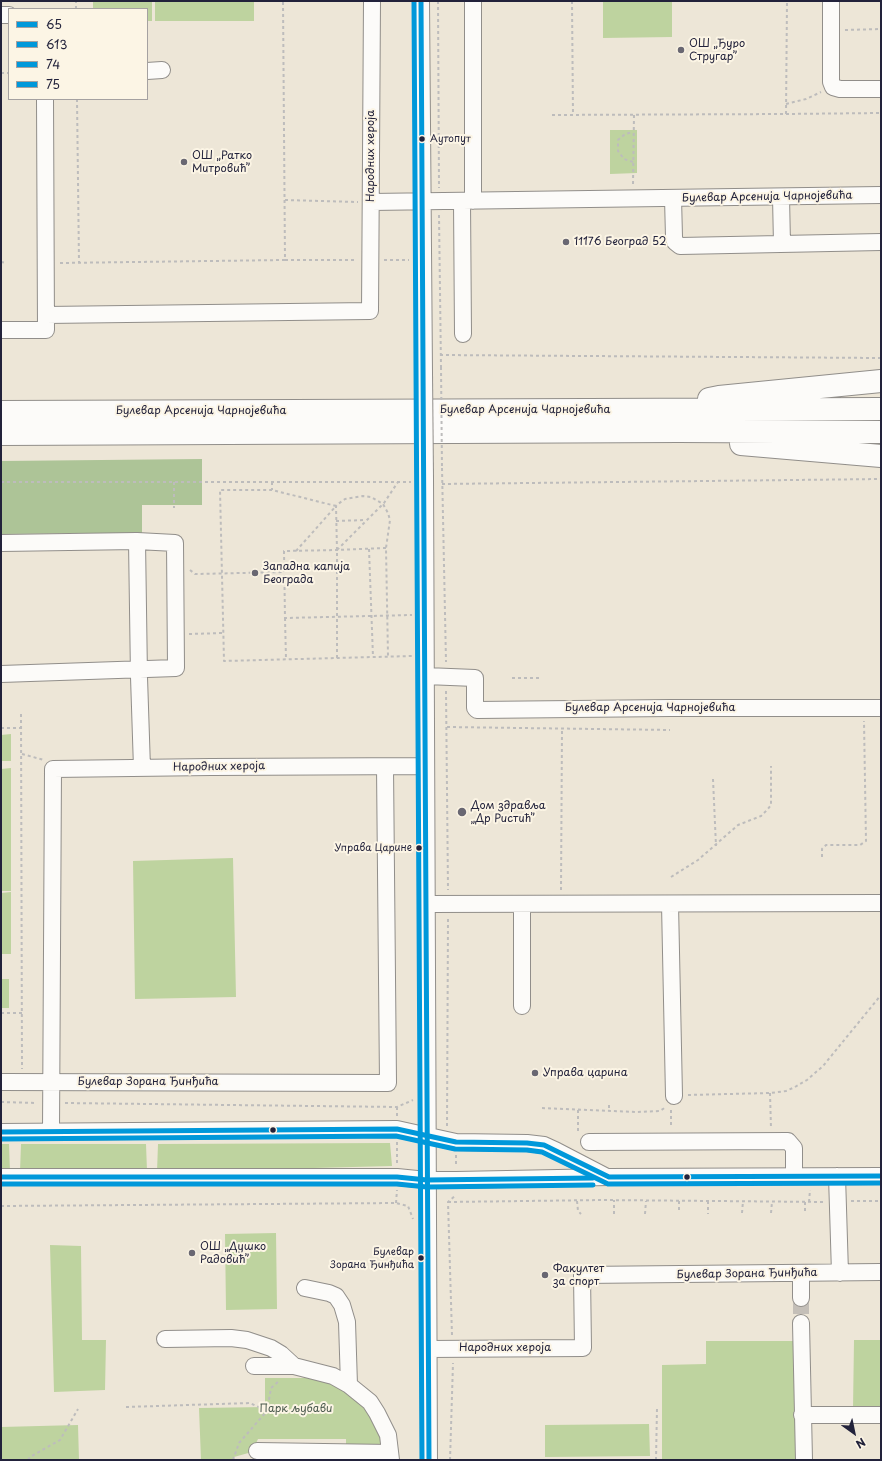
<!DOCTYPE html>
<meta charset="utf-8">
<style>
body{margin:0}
#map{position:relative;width:882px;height:1461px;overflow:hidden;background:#ede6d7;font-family:"Playpen Sans",sans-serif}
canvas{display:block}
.frame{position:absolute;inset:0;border:2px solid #22223b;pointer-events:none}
.legend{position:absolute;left:8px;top:8px;width:140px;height:92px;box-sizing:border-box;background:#fcf5e5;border:1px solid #a5a1a1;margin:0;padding:5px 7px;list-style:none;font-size:12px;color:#22223b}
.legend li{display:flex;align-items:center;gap:8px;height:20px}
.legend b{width:20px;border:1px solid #a5a1a1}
.north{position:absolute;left:834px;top:1413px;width:40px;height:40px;-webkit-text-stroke:3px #fcf5e5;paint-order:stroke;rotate:147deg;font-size:11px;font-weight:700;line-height:16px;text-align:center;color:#22223b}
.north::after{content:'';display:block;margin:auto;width:14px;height:18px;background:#22223b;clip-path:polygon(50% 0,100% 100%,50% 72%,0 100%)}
</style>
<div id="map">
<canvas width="882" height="1461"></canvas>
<div class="frame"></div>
<ul class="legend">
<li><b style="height:5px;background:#0098da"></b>65</li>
<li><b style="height:5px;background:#0098da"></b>613</li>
<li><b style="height:5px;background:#0098da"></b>74</li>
<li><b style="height:5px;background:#0098da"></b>75</li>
</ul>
<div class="north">N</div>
</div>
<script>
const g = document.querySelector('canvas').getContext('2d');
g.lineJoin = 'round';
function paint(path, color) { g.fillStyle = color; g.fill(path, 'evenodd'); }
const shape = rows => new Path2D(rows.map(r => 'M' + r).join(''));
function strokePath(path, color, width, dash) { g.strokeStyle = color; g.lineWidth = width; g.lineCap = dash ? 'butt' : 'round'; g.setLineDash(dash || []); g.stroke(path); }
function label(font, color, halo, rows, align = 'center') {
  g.font = font + ' "Playpen Sans",sans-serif'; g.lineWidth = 4; g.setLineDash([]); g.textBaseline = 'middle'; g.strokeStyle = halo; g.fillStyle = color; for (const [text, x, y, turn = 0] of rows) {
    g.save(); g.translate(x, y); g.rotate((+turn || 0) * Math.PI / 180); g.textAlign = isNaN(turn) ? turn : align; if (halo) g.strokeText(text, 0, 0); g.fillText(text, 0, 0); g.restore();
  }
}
const green = shape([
 [93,1,152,1,152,21,147,21,147,9,93,9],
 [155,1,254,1,254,21,155,21],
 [603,1,672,1,672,37,603,38],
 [610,130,637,130,637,173,610,174],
 [11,734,11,761,1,761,1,735],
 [11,768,11,891,1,891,1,769],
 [233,858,236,997,135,999,133,861],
 [11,892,11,954,1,954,1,893],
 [1,979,9,979,9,1008,1,1008],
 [390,1143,392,1166,157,1172,158,1144],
 [1,1144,9,1144,10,1172,1,1172],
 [21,1144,146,1144,147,1171,20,1172],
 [276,1233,277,1309,226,1310,225,1234],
 [50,1245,81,1246,82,1340,106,1340,105,1390,54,1392],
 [854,1340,881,1340,881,1409,853,1409],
 [706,1341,799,1341,800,1460,662,1460,662,1365,706,1364],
 [265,1378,328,1378,363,1398,385,1448,346,1447,346,1439,258,1439,252,1452,234,1457,233,1460,201,1460,199,1408,265,1407],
 [649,1424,650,1456,545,1457,545,1425],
 [78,1425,79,1460,1,1460,1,1427]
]);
const forest = shape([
 [202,459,202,505,142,505,142,533,1,534,1,461]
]);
const minorTunnel = shape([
 [801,1298,801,1323]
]);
const path = shape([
 [438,1,439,188],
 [572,1,573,115],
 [76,9,76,1],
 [845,30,881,29],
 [1,73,9,73],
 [77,99,79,263],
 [786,104,806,99,821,92],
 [786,114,881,113],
 [552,115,786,114,787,1],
 [633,162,624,159,618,151,618,140,625,134,633,132],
 [633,184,634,115],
 [285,200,358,202],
 [439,215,441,367],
 [285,260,356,260],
 [384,260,409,260],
 [1,262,6,263],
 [60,263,285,260,283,1],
 [440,355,881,358],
 [442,468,446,662],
 [1,482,411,482],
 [174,482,174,508],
 [272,482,272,490],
 [442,484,881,479],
 [336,521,365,520],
 [386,548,337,550,284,551,285,618,412,615],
 [369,549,373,657],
 [337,550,336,506,338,504,345,499,363,496,371,497,383,504,388,513,390,520,386,548,388,656],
 [296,551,336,506,272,490,220,490,224,661,412,656],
 [190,570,195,574,198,574,284,572],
 [285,618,286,659],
 [189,634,223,633],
 [337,658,337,550,384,503,398,482],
 [512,678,539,678],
 [446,691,448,890],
 [21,714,22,1069],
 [447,727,670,730],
 [1,728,22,728],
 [22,754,44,760],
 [713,779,716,846],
 [822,857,822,849,826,845,860,845,866,841,864,721],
 [671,877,698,860,738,825,761,816,767,810,771,805,771,766],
 [561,890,562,729],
 [1,1013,22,1013],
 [770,1093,771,1128],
 [688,1095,770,1093,786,1091,795,1087,807,1080,823,1066,881,995],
 [1,1102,37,1103],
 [65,1103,397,1107,413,1100],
 [609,1105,609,1111],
 [542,1108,637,1112,660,1111,666,1107],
 [578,1110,578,1133],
 [671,1110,671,1128],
 [397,1116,397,1107],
 [447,1126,448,917],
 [397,1142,397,1164],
 [456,1155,456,1167],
 [577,1201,578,1211,581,1214],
 [679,1201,679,1213],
 [708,1201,708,1214],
 [851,1201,881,1201],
 [448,1202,602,1200,825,1202],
 [805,1202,805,1213],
 [809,1202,810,1190],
 [396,1203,397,1190],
 [1,1206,396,1203,408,1206,413,1219],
 [742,1213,743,1201],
 [771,1213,772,1202],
 [614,1214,614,1200],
 [645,1214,646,1201],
 [452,1335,448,1202,456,1195],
 [126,1407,250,1403,267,1411],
 [28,1460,30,1457,60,1440,78,1409],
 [233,1460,239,1443,267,1411,271,1388,279,1381],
 [450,1460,453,1363],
 [656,1460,657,1408]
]);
const minor = shape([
 [421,1,424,373],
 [831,1,831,82,833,87,840,89,881,89],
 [1,15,9,15],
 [147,71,162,70],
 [781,197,782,244],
 [673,198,674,237,675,242,680,246,881,242],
 [473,201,473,1],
 [371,202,881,195],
 [462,202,463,334],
 [46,315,370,311,372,1],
 [1,330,46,330,45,99],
 [425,478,429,1460],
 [137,541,139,677,142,768],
 [1,543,137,541,175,543,176,668,1,674],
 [426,676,475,678,475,708,477,710,670,708,881,708],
 [426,904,881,903],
 [670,904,674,1096],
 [522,1006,522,904],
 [1,1082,388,1083,385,767],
 [51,1131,53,769,211,767,426,766],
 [1,1132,397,1129,456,1142,527,1143,544,1145,557,1151,607,1177],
 [589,1142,788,1141,794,1148,794,1176],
 [837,1176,840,1273],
 [1,1177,397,1177,427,1180,456,1180,609,1177,881,1176],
 [801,1273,801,1298],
 [305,1288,329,1293,336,1296,342,1305,347,1322,349,1385],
 [801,1323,804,1460],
 [165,1339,231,1338,247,1340,271,1348,281,1354,294,1366,333,1376,349,1385,370,1402,377,1413,388,1435,391,1460],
 [428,1349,583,1348,582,1275,881,1272],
 [254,1366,294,1366],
 [802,1415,881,1415],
 [257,1451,390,1453]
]);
const highway = shape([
 [709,399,719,397,881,381],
 [1,412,881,409],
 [1,434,678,431,881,432],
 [741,444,881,456]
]);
const pathBridge = shape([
 [441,367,442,468]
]);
const minorBridge = shape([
 [424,373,425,478]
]);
const bus1 = shape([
 [421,1,429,1460]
]);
const bus2 = shape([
 [414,1,422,1460]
]);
const bus3 = shape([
 [1,1132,397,1129,456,1142,527,1143,544,1145,609,1177,881,1176],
 [1,1177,397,1177,427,1180,593,1178]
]);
const bus4 = shape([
 [1,1139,396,1136,455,1149,527,1150,542,1152,608,1184,881,1183],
 [1,1184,397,1184,427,1187,593,1185]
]);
const markers = [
 [681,50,4,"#696772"],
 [422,139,3.5,"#22223b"],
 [184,162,4,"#696772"],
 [566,242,4,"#696772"],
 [255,573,4,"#696772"],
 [462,812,5,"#696772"],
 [419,848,3.5,"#22223b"],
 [535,1073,4,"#696772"],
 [273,1130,3.5,"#22223b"],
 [687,1177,3.5,"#22223b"],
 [192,1253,4,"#696772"],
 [421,1258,3.5,"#22223b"],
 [545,1275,4,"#696772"]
];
const busNames = [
 ["Аутопут",430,139,"left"],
 ["Управа Царине",412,848],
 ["Булевар",414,1252],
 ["Зорана Ђинђића",414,1265]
];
const poiNames = [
 ["ОШ „Ђуро",689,44],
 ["Стругар”",689,57],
 ["ОШ „Ратко",192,156],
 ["Митровић”",192,169],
 ["11176 Београд 52",574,242],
 ["Западна капија",263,567],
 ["Београда",263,580],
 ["Дом здравља",471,806],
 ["„Др Ристић”",471,819],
 ["Управа царина",543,1073],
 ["ОШ „Душко",200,1247],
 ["Радовић”",200,1260],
 ["Факултет",553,1269],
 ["за спорт",553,1282]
];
const streetNames = [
 ["Народних хероја",371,156,-90],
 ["Булевар Арсенија Чарнојевића",767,197,-1],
 ["Булевар Арсенија Чарнојевића",525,410],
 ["Булевар Арсенија Чарнојевића",201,411],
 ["Булевар Арсенија Чарнојевића",650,708],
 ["Народних хероја",219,767,-1],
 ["Булевар Зорана Ђинђића",148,1082],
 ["Булевар Зорана Ђинђића",747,1274,-1],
 ["Народних хероја",505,1348]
];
const parkNames = [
 ["Парк љубави",296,1409]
];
paint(green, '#bed39f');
paint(forest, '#adc497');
strokePath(minorTunnel, '#c4bfb8', 16, [16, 8]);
strokePath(minor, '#918e8a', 18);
strokePath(highway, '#918e8a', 24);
strokePath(path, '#bdbcbc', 2, [3, 3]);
strokePath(minor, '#fcfbf9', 16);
strokePath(highway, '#fcfbf9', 22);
strokePath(minorBridge, '#918e8a', 18, []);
strokePath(pathBridge, '#bdbcbc', 2, [3, 3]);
strokePath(minorBridge, '#fcfbf9', 16);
strokePath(bus1, '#0098da', 5);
strokePath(bus2, '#0098da', 5);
strokePath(bus3, '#0098da', 5);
strokePath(bus4, '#0098da', 5);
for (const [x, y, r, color] of markers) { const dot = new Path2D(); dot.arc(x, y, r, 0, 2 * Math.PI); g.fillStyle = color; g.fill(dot); strokePath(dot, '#fcf5e5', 1.5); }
label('10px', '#22223b', '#fcf5e5', busNames, 'right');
label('11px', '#22223b', '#fcf5e5', poiNames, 'left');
label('11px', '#22223b', '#fcf5e5', streetNames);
label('11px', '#4b5a4e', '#fcf5e5', parkNames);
</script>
